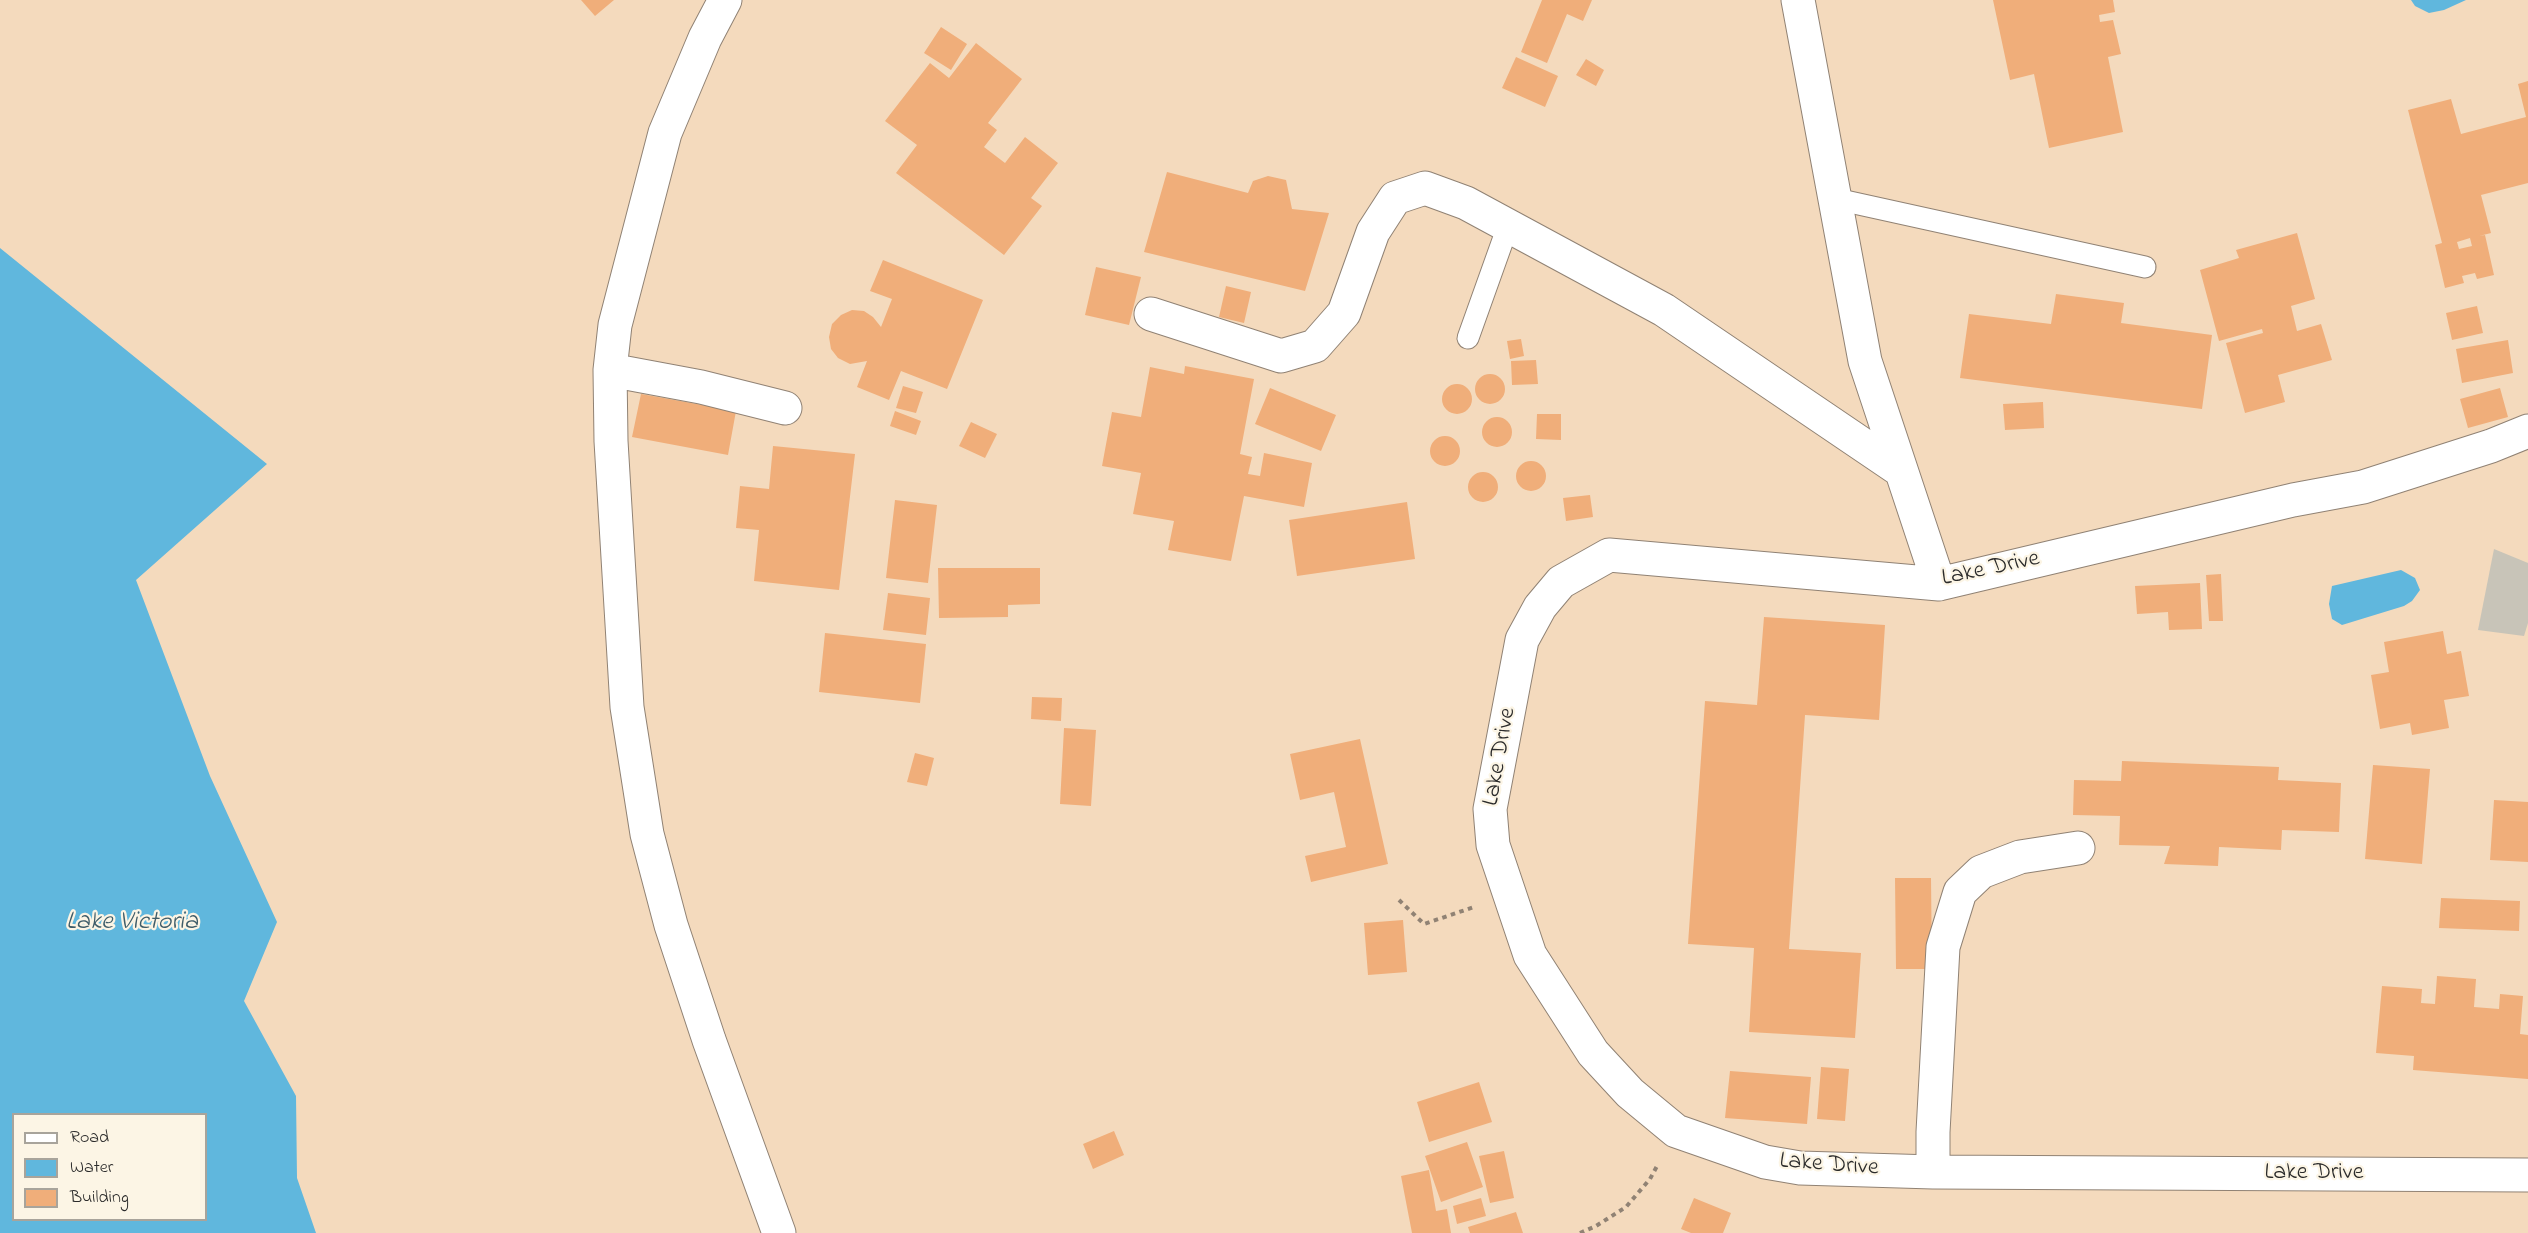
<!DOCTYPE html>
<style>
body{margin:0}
#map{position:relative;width:2528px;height:1233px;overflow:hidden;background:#f4dabd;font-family:"Indie Flower",sans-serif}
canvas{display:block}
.legend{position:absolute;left:12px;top:1113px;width:195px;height:108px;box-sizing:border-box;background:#fcf5e5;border:2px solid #a8a49b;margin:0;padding:8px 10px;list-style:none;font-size:18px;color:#2b2b2b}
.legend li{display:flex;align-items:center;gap:12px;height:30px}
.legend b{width:30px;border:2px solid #a8a49b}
</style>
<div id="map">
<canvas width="2528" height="1233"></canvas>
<ul class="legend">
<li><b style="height:8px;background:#fff"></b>Road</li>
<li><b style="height:16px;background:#60b7dd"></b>Water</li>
<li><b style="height:16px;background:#f0ae7a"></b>Building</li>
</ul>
</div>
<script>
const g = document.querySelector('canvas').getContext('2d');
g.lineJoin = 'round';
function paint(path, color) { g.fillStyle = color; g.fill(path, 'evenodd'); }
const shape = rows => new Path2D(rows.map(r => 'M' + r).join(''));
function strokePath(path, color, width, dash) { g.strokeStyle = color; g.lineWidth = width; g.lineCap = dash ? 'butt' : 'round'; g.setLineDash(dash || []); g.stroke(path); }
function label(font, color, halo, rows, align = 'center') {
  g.font = font + ' "Indie Flower",sans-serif'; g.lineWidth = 4.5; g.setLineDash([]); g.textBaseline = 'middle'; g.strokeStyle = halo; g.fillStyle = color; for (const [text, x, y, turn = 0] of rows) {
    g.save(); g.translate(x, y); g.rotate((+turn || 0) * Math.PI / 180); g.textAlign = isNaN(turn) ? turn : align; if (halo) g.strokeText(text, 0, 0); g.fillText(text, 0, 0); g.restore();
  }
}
const industrial = shape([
 [2494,549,2528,563,2528,623,2524,636,2478,630]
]);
const water = shape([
 [2411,0,2466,0,2444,10,2429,13,2415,6],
 [0,248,267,464,136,580,210,776,277,922,244,1001,296,1096,297,1178,316,1233,0,1233],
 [14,1114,206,1114,206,1220,14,1220],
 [2401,570,2415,578,2420,590,2412,601,2404,606,2342,625,2332,619,2329,604,2332,586]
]);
const building = shape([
 [581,0,614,0,595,16],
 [1542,0,1592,0,1583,21,1567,14,1547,63,1521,52],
 [1993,0,2113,0,2115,12,2099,15,2100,22,2113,20,2121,54,2108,57,2123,132,2049,148,2034,74,2010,80],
 [941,27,967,44,951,70,924,53],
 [976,43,1022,79,988,123,997,130,984,147,1005,163,1025,137,1058,163,1031,198,1042,206,1004,255,896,173,917,145,885,121,930,63,949,78],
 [1516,57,1558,76,1545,107,1502,88],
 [1586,59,1604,70,1596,86,1576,75],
 [2528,81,2528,183,2481,195,2491,233,2479,236,2485,235,2494,275,2477,279,2475,273,2462,276,2464,283,2445,288,2435,245,2442,243,2408,110,2451,99,2461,134,2526,117,2518,84],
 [2470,238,2472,246,2459,249,2457,242],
 [1167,172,1248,193,1253,181,1268,176,1286,180,1292,209,1329,213,1305,291,1144,252],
 [2297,233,2315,299,2291,306,2297,331,2321,324,2332,360,2278,375,2285,402,2245,413,2226,343,2263,333,2262,329,2219,341,2200,270,2239,258,2236,250],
 [883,260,983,300,947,389,901,371,889,400,857,387,867,361,850,364,838,358,831,349,829,337,832,324,841,315,852,310,864,311,873,317,881,327,892,299,870,291],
 [1096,267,1141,277,1129,325,1085,315],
 [1226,286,1251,292,1244,323,1219,317],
 [2056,294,2124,303,2121,323,2212,335,2202,409,1960,378,1969,314,2051,324],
 [2477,306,2483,333,2452,340,2446,313],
 [1521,339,1524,356,1510,359,1507,341],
 [2508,340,2513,373,2462,383,2456,349],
 [1536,360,1538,384,1512,385,1511,361],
 [1185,366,1254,379,1240,454,1252,457,1248,474,1260,476,1264,453,1312,463,1304,507,1244,496,1231,561,1168,550,1174,521,1133,514,1141,473,1102,466,1112,412,1141,417,1150,367,1184,374],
 '1475 389a15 15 0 1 1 30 0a15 15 0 1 1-30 0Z',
 '1442 399a15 15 0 1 1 30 0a15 15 0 1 1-30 0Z',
 [903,386,923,392,916,413,896,408],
 [1270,388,1336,415,1321,451,1255,424],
 [2500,388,2508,417,2468,428,2460,399],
 [641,394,736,411,728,455,632,437],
 [2043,402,2044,428,2005,430,2003,404],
 [895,411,921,421,916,435,890,426],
 [1537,414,1561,414,1561,440,1536,439],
 '1482 432a15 15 0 1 1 30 0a15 15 0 1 1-30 0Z',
 [971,422,997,434,985,458,959,446],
 '1430 451a15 15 0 1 1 30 0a15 15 0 1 1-30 0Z',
 [773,446,855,454,839,590,754,581,759,530,736,528,740,486,769,489],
 '1516 476a15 15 0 1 1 30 0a15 15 0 1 1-30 0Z',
 '1468 487a15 15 0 1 1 30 0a15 15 0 1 1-30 0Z',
 [1590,495,1593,517,1566,521,1563,498],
 [895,500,937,505,928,583,886,578],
 [1407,502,1415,559,1297,576,1289,520],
 [938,568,1040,568,1040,604,1008,605,1008,617,939,618],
 [2221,574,2223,621,2209,621,2206,575],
 [2200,583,2202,629,2169,630,2168,612,2137,614,2135,586],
 [888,593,930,598,926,635,883,630],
 [1764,617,1885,625,1879,720,1805,715,1789,949,1861,953,1855,1038,1749,1032,1754,948,1688,944,1705,701,1757,705],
 [2443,631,2447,654,2461,651,2469,696,2444,700,2449,728,2412,735,2410,723,2380,729,2371,675,2389,672,2384,642],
 [825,633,926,644,920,703,819,692],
 [1032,697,1062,698,1061,721,1031,719],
 [1064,728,1096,730,1091,806,1060,804],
 [1360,739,1388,864,1311,882,1305,856,1346,847,1334,792,1300,800,1290,754],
 [915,753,934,758,927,786,907,782],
 [2122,761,2279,767,2278,780,2341,783,2339,832,2282,830,2281,850,2219,847,2218,866,2164,864,2170,846,2119,845,2120,816,2073,815,2074,780,2121,781],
 [2373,765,2430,769,2422,864,2365,859],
 [2494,800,2528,802,2528,862,2490,860],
 [1895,878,1931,878,1932,969,1896,969],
 [2441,898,2520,901,2519,931,2439,928],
 [1403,920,1407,972,1368,975,1364,923],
 [2437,976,2476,979,2474,1007,2499,1009,2500,994,2523,996,2520,1034,2528,1035,2528,1079,2413,1070,2414,1056,2376,1053,2382,986,2422,989,2421,1003,2435,1004],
 [1821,1067,1849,1069,1845,1121,1817,1119],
 [1730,1071,1811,1077,1807,1124,1725,1118],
 [1479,1082,1492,1122,1429,1142,1417,1102],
 [1114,1131,1124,1155,1093,1169,1083,1144],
 [1467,1142,1483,1187,1441,1202,1425,1156],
 [1504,1151,1514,1198,1490,1203,1479,1156],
 [1429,1170,1436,1211,1447,1209,1451,1233,1412,1233,1401,1176],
 [1481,1198,1486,1216,1457,1224,1453,1206],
 [1694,1198,1731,1213,1723,1233,1691,1233,1681,1229],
 [1516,1212,1523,1233,1470,1233,1468,1227]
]);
const path = shape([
 [1399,900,1424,924,1474,907],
 [1580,1233,1596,1226,1626,1207,1650,1179,1657,1166]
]);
const lane = shape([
 [1836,199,2145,267],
 [1468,338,1508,226]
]);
const street = shape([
 [725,0,705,38,665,133,615,325,610,370,611,441,627,707,647,834,671,925,709,1040,779,1233],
 [1798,0,1865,361,1939,584],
 [1151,314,1281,356,1315,346,1344,313,1373,232,1395,198,1425,188,1466,203,1664,310,1900,470],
 [610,370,701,387,785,408],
 [2528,431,2491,446,2363,487,2293,500,1939,584,1609,555,1561,582,1540,607,1522,640,1490,809,1493,845,1530,955,1593,1053,1630,1093,1676,1131,1765,1162,1800,1168,1933,1172,2528,1175],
 [1933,1172,1933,1132,1943,947,1960,892,1981,872,2020,857,2078,848]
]);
const streetNames = [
 ["Lake Drive",1991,570,-12],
 ["Lake Drive",1501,757,-80],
 ["Lake Drive",1829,1166,4],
 ["Lake Drive",2314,1174]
];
const waterNames = [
 ["Lake Victoria",132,924]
];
paint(industrial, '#c8c4b8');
paint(water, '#60b7dd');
paint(building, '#f0ae7a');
strokePath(lane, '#908274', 23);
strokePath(street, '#908274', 35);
strokePath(path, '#908274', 4, [4.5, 4.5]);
strokePath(lane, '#fff', 21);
strokePath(street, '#fff', 33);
label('24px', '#2b2b2b', '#fcf5e5', streetNames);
label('italic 26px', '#3e5c69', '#fcf5e5', waterNames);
</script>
